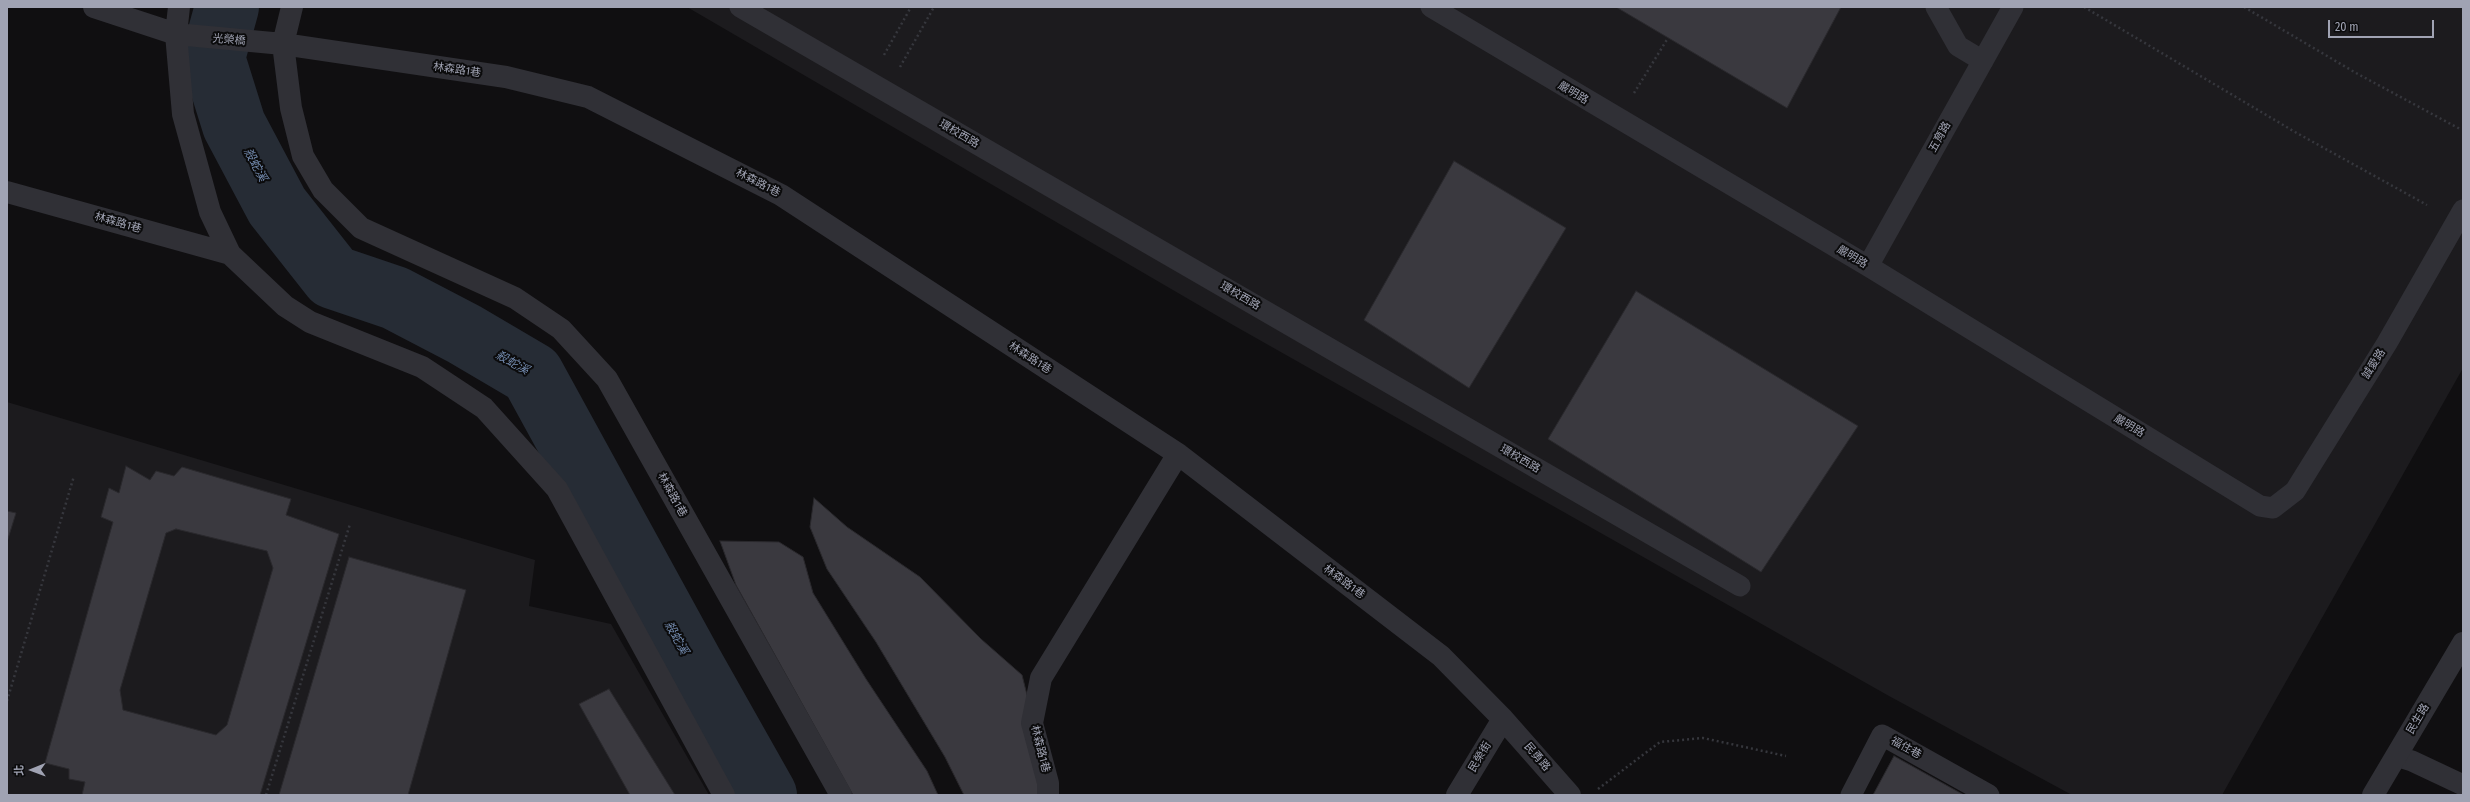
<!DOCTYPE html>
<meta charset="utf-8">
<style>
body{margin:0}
#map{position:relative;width:2470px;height:802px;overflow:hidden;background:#100f11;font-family:"Fira Sans Condensed","Noto Sans TC",sans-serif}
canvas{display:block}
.frame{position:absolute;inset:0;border:8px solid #a0a3b3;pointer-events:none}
.north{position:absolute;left:12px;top:750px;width:40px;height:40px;-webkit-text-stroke:3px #0b0b0c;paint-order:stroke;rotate:269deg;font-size:11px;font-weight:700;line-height:16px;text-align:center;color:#a0a3b3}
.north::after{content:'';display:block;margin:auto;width:14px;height:18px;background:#a0a3b3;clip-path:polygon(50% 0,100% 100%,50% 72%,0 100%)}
.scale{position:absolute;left:2328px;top:20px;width:106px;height:18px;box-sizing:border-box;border:2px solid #a0a3b3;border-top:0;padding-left:5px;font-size:12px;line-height:14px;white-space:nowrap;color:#a0a3b3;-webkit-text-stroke:3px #0b0b0c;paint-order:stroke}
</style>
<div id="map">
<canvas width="2470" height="802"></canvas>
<div class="frame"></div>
<div class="north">北</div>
<div class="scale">20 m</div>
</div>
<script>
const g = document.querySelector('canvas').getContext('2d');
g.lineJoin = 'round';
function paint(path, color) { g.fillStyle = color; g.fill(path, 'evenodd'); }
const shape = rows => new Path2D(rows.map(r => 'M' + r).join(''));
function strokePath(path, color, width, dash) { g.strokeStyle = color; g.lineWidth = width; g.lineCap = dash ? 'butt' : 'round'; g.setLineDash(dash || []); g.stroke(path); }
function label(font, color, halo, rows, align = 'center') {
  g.font = font + ' "Fira Sans Condensed","Noto Sans TC",sans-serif'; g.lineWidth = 4; g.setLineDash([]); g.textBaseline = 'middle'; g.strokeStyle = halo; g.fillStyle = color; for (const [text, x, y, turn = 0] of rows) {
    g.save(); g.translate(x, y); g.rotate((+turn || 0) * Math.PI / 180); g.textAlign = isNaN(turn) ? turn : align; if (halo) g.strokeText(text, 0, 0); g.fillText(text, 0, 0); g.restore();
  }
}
const built = shape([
 [687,7,2463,7,2463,368,2222,795,2072,795,1889,696,1233,325],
 [7,402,535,560,529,606,611,624,709,795,7,795]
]);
const river = shape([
 [227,7,213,58,234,125,277,206,333,277,395,298,464,334,532,374,691,664,765,795]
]);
const building = shape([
 [1616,7,1841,7,1787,108,1616,7],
 [1454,161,1566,228,1469,388,1364,320,1454,161],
 [1636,291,1858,426,1761,572,1548,439,1636,291],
 [126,466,150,480,156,471,174,476,182,467,291,499,286,515,339,534,260,795,82,795,85,782,69,779,69,769,45,763,113,522,101,517,109,488,119,493,126,466],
 [176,529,267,551,273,568,227,725,216,735,123,710,120,690,166,533,176,529],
 [814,498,847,527,920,577,981,639,1022,675,1052,795,964,795,945,757,876,642,827,569,810,527,814,498],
 [7,511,16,513,7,542,7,511],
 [720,541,779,542,803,557,813,593,866,679,927,771,938,795,853,795,736,585,720,541],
 [349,557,466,590,408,795,279,795,349,557],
 [609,689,675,795,630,795,579,704,609,689],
 [1894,756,1964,795,1873,795,1894,756]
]);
const path = shape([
 [2084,7,2295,132,2427,205],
 [2244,7,2356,73,2460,129],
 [884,55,911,7],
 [900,67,934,7],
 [1634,93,1668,38],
 [7,701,74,476],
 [1598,789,1660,742,1703,738,1786,756],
 [266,795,350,524]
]);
const service = shape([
 [740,7,1740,586],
 [1431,7,1868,266,2260,506,2273,508,2295,491,2387,343,2463,210],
 [1936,7,1958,46,1983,61],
 [1868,266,2013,7],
 [2396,756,2412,761,2463,785],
 [1851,795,1882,735,1989,795]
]);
const minor = shape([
 [94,7,176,34,283,44,506,77,588,97,781,195,1178,454,1441,656,1503,719,1570,795],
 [179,7,176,34,183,114,210,212,230,254,285,306,310,322,422,367,484,408,557,489,724,795],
 [292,7,283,44,291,108,303,156,323,190,361,228,515,298,561,329,607,379,841,795],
 [7,192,230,254],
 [1048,795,1048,783,1032,723,1041,678,1178,454],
 [1457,795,1503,719]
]);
const tertiary = shape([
 [2373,795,2463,643]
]);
const streetNames = [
 ["光榮橋",229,40,5],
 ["林森路1巷",457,70,8],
 ["嚴明路",1573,93,31],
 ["環校西路",959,134,30],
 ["五育路",1940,137,-61],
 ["林森路1巷",758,183,27],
 ["林森路1巷",118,223,16],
 ["嚴明路",1852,257,31],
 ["環校西路",1240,296,30],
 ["林森路1巷",1030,358,33],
 ["誠愛路",2374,364,-58],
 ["嚴明路",2129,426,31],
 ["環校西路",1520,459,30],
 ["林森路1巷",672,495,61],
 ["林森路1巷",1344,582,37],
 ["民生路",2418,719,-59],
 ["福住巷",1906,748,29],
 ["林森路1巷",1040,749,76],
 ["民榮街",1480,757,-59],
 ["民勇路",1537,757,49]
];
const waterNames = [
 ["殺蛇溪",255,165,62],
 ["殺蛇溪",512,363,29],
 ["殺蛇溪",676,638,61]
];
paint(built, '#1c1b1e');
strokePath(river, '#262c35', 64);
paint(building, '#3a393f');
strokePath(building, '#2a292d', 1);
strokePath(path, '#36373d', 2.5, [2, 3]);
strokePath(service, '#303036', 21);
strokePath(minor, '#303036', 22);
strokePath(tertiary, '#303036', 22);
label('11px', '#a0a3b3', '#0b0b0c', streetNames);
label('italic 12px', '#748cb0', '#0b0b0c', waterNames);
</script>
